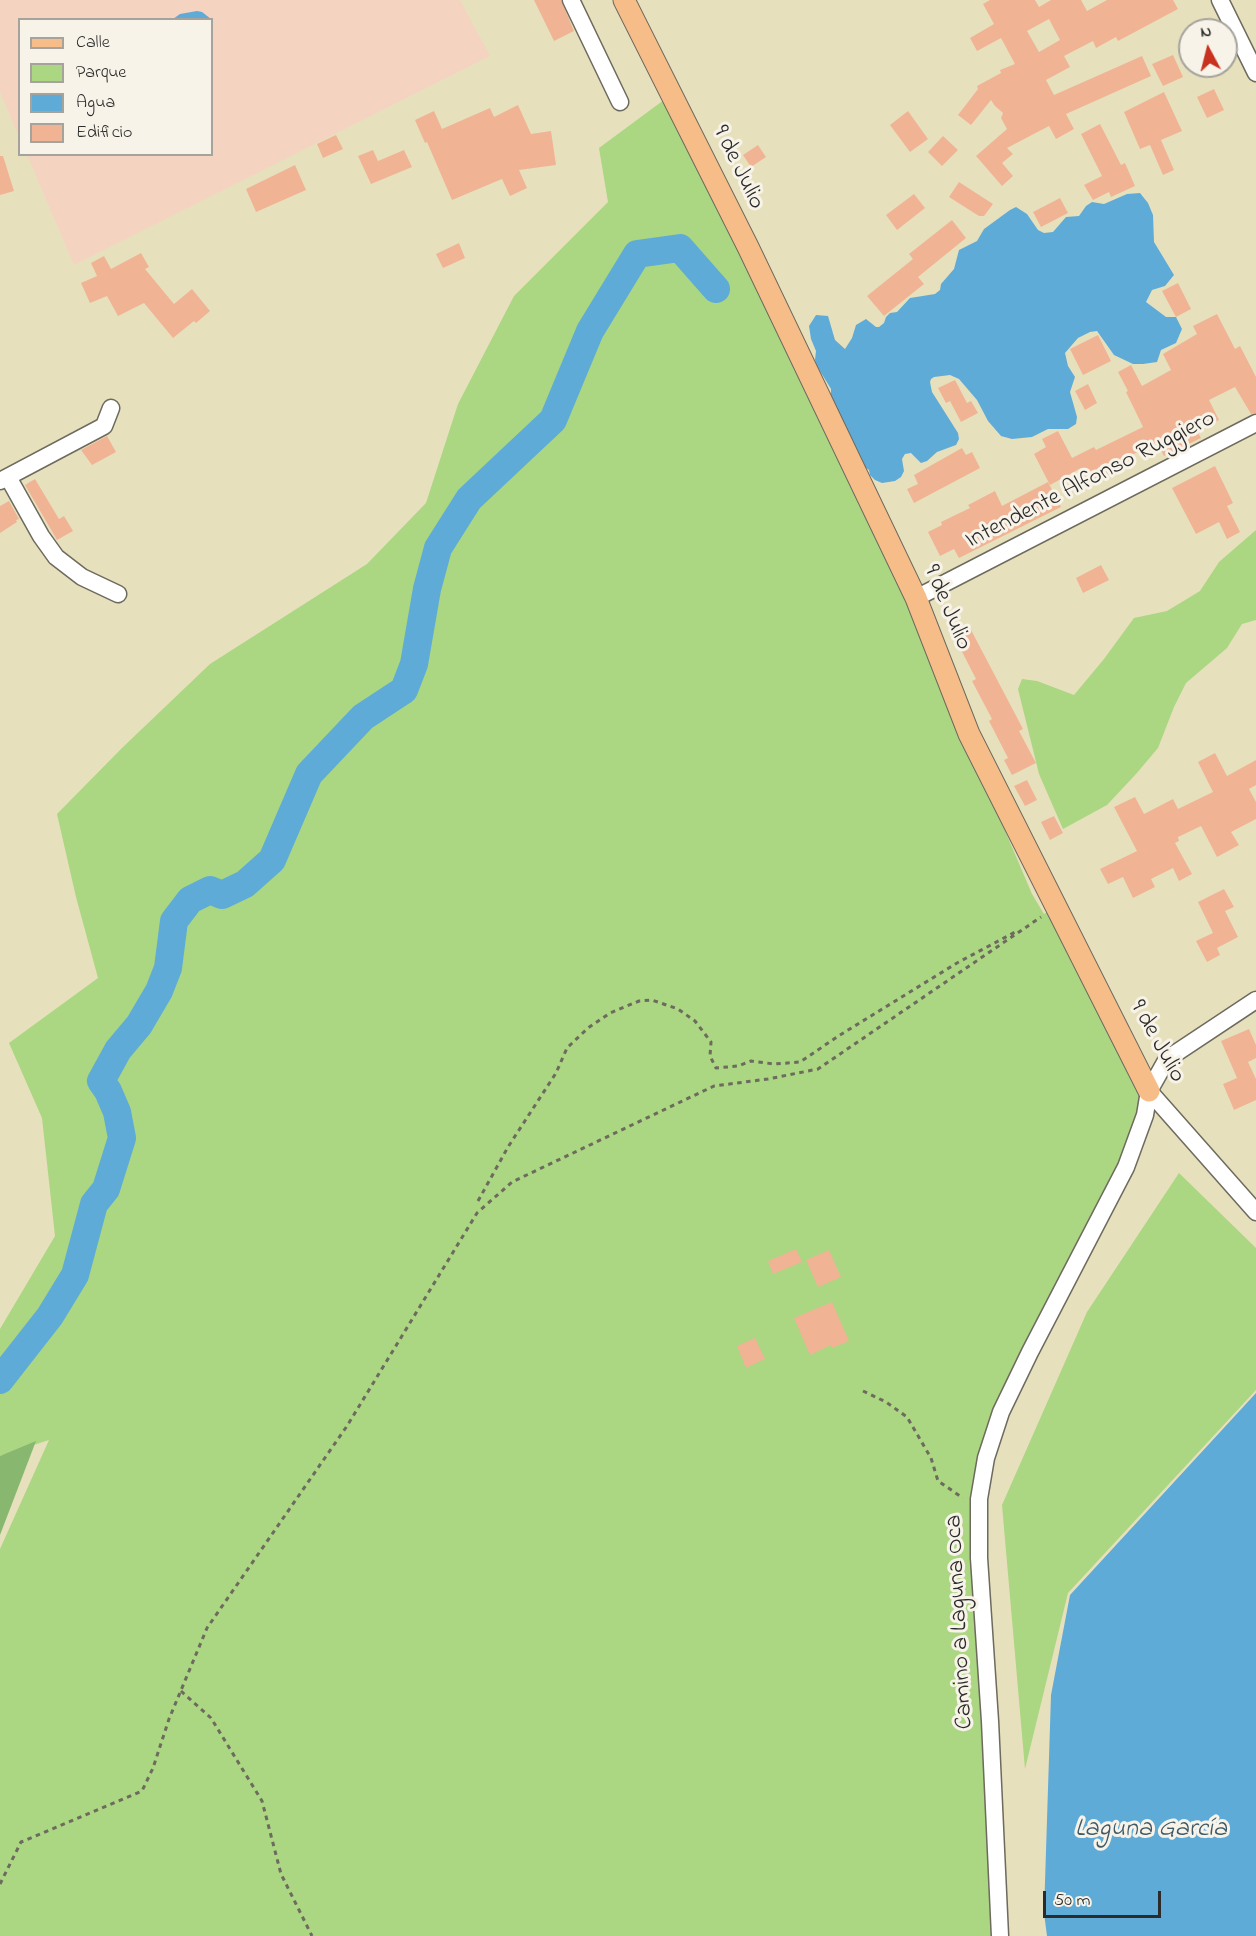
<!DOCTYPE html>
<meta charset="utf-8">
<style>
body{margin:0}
#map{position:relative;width:1256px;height:1936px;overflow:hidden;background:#e7e0bd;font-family:"Indie Flower",sans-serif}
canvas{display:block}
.legend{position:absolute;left:18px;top:18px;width:195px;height:138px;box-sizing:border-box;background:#f7f3e8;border:2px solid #a5a39c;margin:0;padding:8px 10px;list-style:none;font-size:18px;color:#2b2b2b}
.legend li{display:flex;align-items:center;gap:12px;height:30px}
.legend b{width:30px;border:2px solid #a5a39c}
.north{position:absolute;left:1178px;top:18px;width:60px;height:60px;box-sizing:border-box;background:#f7f3e8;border:2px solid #a5a39c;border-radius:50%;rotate:353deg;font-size:16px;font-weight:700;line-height:24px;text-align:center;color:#2b2b2b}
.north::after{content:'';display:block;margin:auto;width:21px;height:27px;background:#c8321e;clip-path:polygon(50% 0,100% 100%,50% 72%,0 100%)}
.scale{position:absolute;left:1043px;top:1891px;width:118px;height:27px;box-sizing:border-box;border:3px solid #2b2b2b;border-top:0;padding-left:8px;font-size:18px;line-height:21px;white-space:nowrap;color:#2b2b2b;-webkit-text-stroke:4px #f7f3e8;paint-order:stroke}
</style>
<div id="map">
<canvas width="1256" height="1936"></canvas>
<ul class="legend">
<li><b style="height:8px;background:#f7bd88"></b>Calle</li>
<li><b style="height:16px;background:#abd682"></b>Parque</li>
<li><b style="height:16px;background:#5eabd8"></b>Agua</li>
<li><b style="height:16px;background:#f0b495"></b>Edificio</li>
</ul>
<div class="north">N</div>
<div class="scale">50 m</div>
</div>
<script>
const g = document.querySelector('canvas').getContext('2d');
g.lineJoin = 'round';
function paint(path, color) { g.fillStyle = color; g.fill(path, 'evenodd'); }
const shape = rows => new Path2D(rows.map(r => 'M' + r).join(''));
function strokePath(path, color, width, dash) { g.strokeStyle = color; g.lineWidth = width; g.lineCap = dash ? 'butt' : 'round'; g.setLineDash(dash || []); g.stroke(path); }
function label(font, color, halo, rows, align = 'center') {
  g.font = font + ' "Indie Flower",sans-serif'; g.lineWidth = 6; g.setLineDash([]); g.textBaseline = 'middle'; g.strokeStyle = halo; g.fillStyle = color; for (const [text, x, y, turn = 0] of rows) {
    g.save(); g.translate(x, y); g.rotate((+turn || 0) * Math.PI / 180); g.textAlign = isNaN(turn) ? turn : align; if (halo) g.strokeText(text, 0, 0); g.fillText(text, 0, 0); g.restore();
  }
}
const built = shape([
 [0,0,460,0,490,56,74,265,27,155,212,154,212,20,20,20,19,137,0,92]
]);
const green = shape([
 [672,94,910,608,1032,894,1044,914,1055,907,1149,1091,1145,1115,1030,1352,979,1499,1000,1936,0,1936,0,1549,49,1440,0,1456,0,1329,55,1236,42,1118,9,1043,98,978,76,897,57,814,122,748,210,664,367,564,426,503,458,404,514,296,608,202,599,148],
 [1256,530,1256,620,1242,624,1227,648,1186,683,1174,707,1158,748,1136,774,1107,805,1063,829,1039,774,1018,689,1022,679,1037,681,1074,695,1104,659,1134,618,1167,611,1200,591,1219,562],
 [1179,1173,1256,1248,1256,1390,1068,1593,1025,1769,1002,1505,1087,1312]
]);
const forest = shape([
 [36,1441,0,1535,0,1456]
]);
const water = shape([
 [197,11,202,12,211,19,173,19,180,14],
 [1140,193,1148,203,1153,215,1154,242,1174,275,1165,286,1152,290,1146,302,1166,317,1176,317,1182,329,1176,343,1161,350,1157,362,1143,364,1133,364,1114,355,1097,331,1090,332,1078,338,1065,353,1068,366,1075,377,1070,392,1077,417,1076,424,1068,429,1048,429,1032,437,1012,439,1001,436,988,421,977,400,959,379,950,375,934,377,931,379,930,382,932,392,958,433,959,439,956,445,937,452,927,461,921,463,911,453,905,454,902,459,904,471,901,477,895,481,882,483,875,480,870,475,869,470,858,462,831,402,831,389,817,366,815,360,816,351,811,339,809,326,816,315,828,316,835,340,845,349,852,338,856,325,866,319,876,327,879,327,884,323,886,317,890,313,897,312,910,298,935,294,940,290,941,284,954,269,959,250,977,241,984,229,1010,210,1016,207,1027,214,1038,230,1044,233,1053,232,1066,217,1079,216,1086,206,1092,202,1104,204,1127,194],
 [1256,1393,1256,1936,1047,1936,1044,1913,1051,1695,1070,1595]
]);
const river = shape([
 [0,1380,50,1316,75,1275,94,1204,106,1189,122,1138,117,1112,108,1091,101,1081,118,1050,139,1025,159,991,168,968,174,921,190,900,210,890,222,895,245,884,272,860,309,774,363,717,404,690,414,664,427,589,438,548,469,499,553,420,590,331,637,254,680,248,716,289]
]);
const building = shape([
 [534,0,561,0,574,31,554,41],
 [990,0,1035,0,1039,7,1051,0,1081,0,1087,11,1107,0,1173,0,1178,9,1118,41,1116,37,1096,48,1093,41,1064,56,1070,67,1046,80,1054,95,1142,56,1151,76,1066,114,1074,129,1056,139,1049,126,1007,148,1013,154,1002,163,1013,176,1002,186,976,156,1007,129,1001,118,1003,113,995,106,991,100,971,125,958,115,978,89,977,86,1001,73,1000,70,1015,64,1001,38,977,51,970,38,994,24,983,4],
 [1049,19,1060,40,1039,52,1027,31],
 [1173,55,1183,77,1163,86,1152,64],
 [1214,89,1224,110,1207,118,1197,97],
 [1164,92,1182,131,1161,140,1174,170,1163,175,1150,145,1140,149,1124,112],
 [518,105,531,134,551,131,556,165,519,170,527,188,510,196,502,179,452,200,427,142,425,143,415,120,434,111,442,129,490,108,494,117],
 [908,111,928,139,910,152,890,125],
 [1100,124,1121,165,1125,163,1135,186,1111,197,1109,192,1093,200,1084,185,1102,176,1081,134],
 [336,135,343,149,323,158,317,144],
 [943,136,958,150,942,166,928,152],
 [758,145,766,157,751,167,743,155],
 [373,150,378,161,404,150,412,167,371,184,358,156],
 [0,156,3,156,14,191,0,195],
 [295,165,306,190,256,212,246,189],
 [959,182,993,204,984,216,979,216,949,197],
 [914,194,925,208,897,230,886,215],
 [1060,198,1068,213,1041,227,1033,212],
 [952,220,966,238,918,277,924,284,884,316,867,296,913,259,909,254],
 [459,243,465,258,443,268,436,254],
 [141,253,149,267,145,269,174,304,192,289,210,311,196,323,194,321,173,338,144,303,118,316,107,296,90,303,81,283,97,276,91,263,104,256,111,269],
 [1178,283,1191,309,1176,317,1162,291],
 [1217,314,1235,349,1240,346,1256,377,1256,413,1251,414,1235,387,1209,400,1219,420,1197,431,1201,438,1164,456,1157,442,1105,469,1109,476,1089,486,1081,468,1050,485,1034,454,1046,447,1042,439,1058,431,1072,458,1094,447,1096,450,1143,427,1126,392,1128,391,1118,372,1131,365,1142,386,1171,370,1163,354,1197,334,1193,326],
 [1098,335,1111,361,1083,375,1070,349],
 [955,380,967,403,971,401,978,413,961,422,950,401,946,403,938,388],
 [1088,384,1097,403,1085,410,1075,391],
 [107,436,116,452,92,465,81,450],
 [962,448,966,455,972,452,980,468,914,503,907,489,918,484,914,475],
 [1215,466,1233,503,1227,506,1240,532,1227,539,1219,522,1196,534,1172,488],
 [35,479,59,519,64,516,73,531,57,540,25,485],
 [1048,482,1061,507,959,558,954,549,940,556,928,532,942,525,941,522,970,508,968,505,995,491,1002,506],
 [9,501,19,519,16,520,17,522,0,533,0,506],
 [1101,565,1109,580,1083,593,1076,578],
 [970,628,1023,729,1019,731,1036,763,1012,775,1004,760,1008,758,989,721,992,719,972,681,976,679,954,636],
 [1215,753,1227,776,1256,760,1256,785,1249,789,1256,802,1256,819,1231,832,1239,845,1217,857,1201,826,1178,837,1179,841,1175,843,1192,874,1179,881,1173,868,1151,879,1155,887,1133,898,1123,877,1108,884,1100,869,1137,851,1114,807,1135,797,1144,814,1173,799,1178,809,1213,792,1198,762],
 [1027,780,1037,800,1025,806,1014,786],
 [1054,816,1063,833,1050,840,1041,822],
 [1224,889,1234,907,1225,911,1238,937,1217,948,1220,955,1207,962,1196,941,1213,933,1198,902],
 [1249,1029,1256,1045,1256,1058,1248,1062,1256,1079,1256,1100,1234,1110,1223,1084,1237,1078,1221,1041],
 [796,1249,802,1262,773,1274,768,1261],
 [829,1250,841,1277,818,1287,806,1260],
 [832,1302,849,1341,832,1348,831,1345,810,1355,794,1318],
 [755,1338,765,1359,746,1368,737,1346]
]);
const path = shape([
 [478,1201,508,1147,556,1073,567,1048,588,1028,610,1013,639,1001,652,1000,678,1009,695,1021,711,1042,710,1056,716,1068,738,1066,751,1061,774,1064,800,1062,840,1035,957,963,1017,931],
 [863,1391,886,1402,907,1417,931,1458,938,1481,963,1498],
 [181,1691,211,1718,262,1801,281,1874,312,1936],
 [0,1884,21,1842,142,1791,153,1768,169,1719,207,1628,347,1426,477,1213,512,1182,714,1086,768,1079,818,1069,1041,917]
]);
const minor = shape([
 [571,0,620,102],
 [1220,0,1256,73],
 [8,477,41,536,56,557,82,577,118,594],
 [0,481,104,426,111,408],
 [916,598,1256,423],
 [1149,1091,1256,1212],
 [1000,1936,990,1721,979,1558,979,1499,986,1458,1001,1412,1030,1352,1126,1167,1145,1115,1149,1091,1167,1059,1256,1000]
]);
const major = shape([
 [624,0,748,247,916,598,969,734,1149,1091]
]);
const streetNames = [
 ["9 de Julio",737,168,64],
 ["Intendente Alfonso Ruggiero",1091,481,-27],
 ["9 de Julio",946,608,67],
 ["9 de Julio",1156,1042,61],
 ["Camino a Laguna Oca",961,1622,-93]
];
const waterNames = [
 ["Laguna García",1151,1831]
];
paint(built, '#f4d3c1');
paint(green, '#abd682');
paint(forest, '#88b770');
paint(water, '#5eabd8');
strokePath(river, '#5eabd8', 28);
paint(building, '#f0b495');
strokePath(minor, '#6d6a5e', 19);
strokePath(major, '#6d6a5e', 23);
strokePath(path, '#6d6a5e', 3, [4.5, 4.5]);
strokePath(minor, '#fff', 16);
strokePath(major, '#f7bd88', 21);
label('24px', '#2b2b2b', '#f7f3e8', streetNames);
label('italic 26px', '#3d5868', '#f7f3e8', waterNames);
</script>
